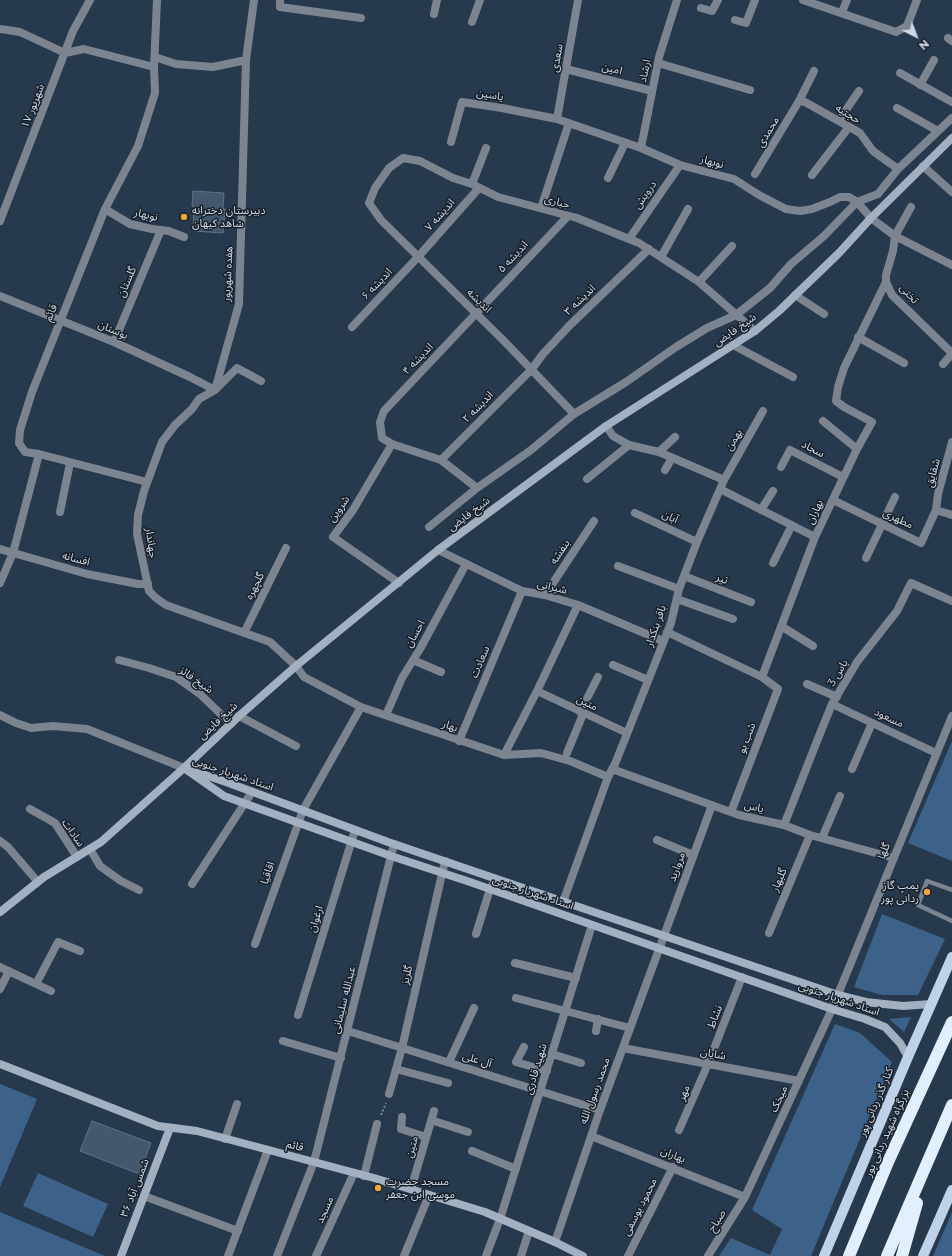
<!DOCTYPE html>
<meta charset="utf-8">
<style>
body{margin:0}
#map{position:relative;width:952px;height:1256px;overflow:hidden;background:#27394d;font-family:Montserrat,sans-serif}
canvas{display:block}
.north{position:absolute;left:896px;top:16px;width:40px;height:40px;-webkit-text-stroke:3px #171f28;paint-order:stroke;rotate:138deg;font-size:11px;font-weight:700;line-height:16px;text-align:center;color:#ced9e5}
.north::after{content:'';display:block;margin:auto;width:14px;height:18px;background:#ced9e5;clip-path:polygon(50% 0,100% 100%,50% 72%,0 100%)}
</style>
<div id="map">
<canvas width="952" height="1256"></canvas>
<div class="north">N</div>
</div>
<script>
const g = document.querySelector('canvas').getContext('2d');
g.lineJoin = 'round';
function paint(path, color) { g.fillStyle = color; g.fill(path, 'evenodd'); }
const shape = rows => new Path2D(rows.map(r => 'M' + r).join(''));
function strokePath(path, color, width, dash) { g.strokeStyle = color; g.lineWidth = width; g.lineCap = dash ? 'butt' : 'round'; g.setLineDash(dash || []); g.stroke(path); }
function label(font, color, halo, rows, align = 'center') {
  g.font = font + ' Montserrat,"Noto Sans Arabic",sans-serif'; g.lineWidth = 3; g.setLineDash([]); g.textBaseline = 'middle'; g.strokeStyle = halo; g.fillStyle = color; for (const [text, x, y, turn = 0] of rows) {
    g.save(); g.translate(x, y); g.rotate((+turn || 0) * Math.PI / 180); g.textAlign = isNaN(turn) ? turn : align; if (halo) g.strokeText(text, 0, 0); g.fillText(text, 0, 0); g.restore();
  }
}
const green = shape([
 [952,741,952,861,908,843],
 [882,914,945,939,918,995,882,995,854,987],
 [911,1017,904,1032,889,1019],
 [835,1024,860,1033,892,1062,811,1256,719,1256,731,1238,770,1255,782,1229,752,1210],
 [0,1084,37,1099,0,1187],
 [38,1173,108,1204,93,1237,23,1206],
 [0,1212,105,1256,0,1256],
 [952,1212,952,1256,933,1256]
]);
const building = shape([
 [193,191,224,193,223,209,225,209,223,233,193,231,194,207,192,206,193,191],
 [92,1121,151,1143,139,1174,80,1151,92,1121]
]);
const path = shape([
 [381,1115,386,1103]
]);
const lane = shape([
 [952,890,927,881,918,905,952,921]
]);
const street = shape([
 [280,0,280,7,361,18],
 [803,0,896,32,907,26,917,0],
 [701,8,712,11,718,0],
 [842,12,847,0],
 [434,14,437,0],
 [735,20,746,23,755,0],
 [472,22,480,0],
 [0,29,20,32,65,53,84,49,154,67],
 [948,38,952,41],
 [155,57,176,64,213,67,246,60],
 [658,63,750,90],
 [566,69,652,91],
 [900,73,952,102],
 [920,85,934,60],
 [799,101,805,102,860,133,873,151,898,169],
 [897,108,938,131],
 [557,119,578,0],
 [839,120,859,91],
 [451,142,462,102,502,108,557,119,641,148,680,165,734,179,759,195,786,209,800,211,812,209,830,202,840,197,849,197,857,202,871,218,895,236,893,251,886,275,886,282,892,295,952,353],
 [641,148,659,57,677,0],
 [923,166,952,192],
 [755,174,799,101,814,71],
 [812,175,849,127],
 [608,178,625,143],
 [472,184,486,148],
 [911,207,895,236,952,265],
 [541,208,569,123],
 [105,209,130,224,152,229,169,231,184,237],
 [0,221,73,31,90,0],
 [629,239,680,165],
 [661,257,688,209],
 [699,282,732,246],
 [795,295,824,314],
 [0,296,114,342,190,377,215,390,239,304,246,60,254,0],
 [352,327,418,257,479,188],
 [858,337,904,363],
 [114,342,161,230],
 [733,345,793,377],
 [943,364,952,354],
 [261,381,237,368,215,390,199,399,192,409,175,425,162,442,144,491,138,515,137,534,149,591,156,598,166,605,270,642,296,666,304,677,361,707,504,755,541,753,570,761,608,777],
 [574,414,504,341,381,220,369,203,375,188,389,168,403,158,420,161,453,178,472,184,498,197,577,218,639,243,699,282,755,331],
 [823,421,857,449],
 [606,426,613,436,629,445,659,452,724,480],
 [392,444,353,510,333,537,399,583],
 [659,452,675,437],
 [441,460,531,370,543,354,569,326,649,249],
 [781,467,790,450,843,477],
 [665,470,672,458],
 [587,479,629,445],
 [147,482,39,454,25,452,19,443,20,430,32,392,105,209,138,146,155,93,154,67,157,0],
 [477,488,441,460,392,444,382,438,380,422,384,411,568,216],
 [720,489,815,537],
 [833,500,921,543,936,510,938,494,952,442],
 [761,510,773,491],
 [936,510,952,515],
 [60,512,70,463],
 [635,513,697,542],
 [429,527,477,488,531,450,574,414,626,382,676,347,707,328,736,315,770,288,791,264,824,236,857,202,878,194,898,169,952,118],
 [0,549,87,574,138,584,148,584],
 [438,550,522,591,545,595,578,605,663,641],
 [866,558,895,497],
 [773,563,792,525],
 [618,566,679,589],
 [684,576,751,602],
 [0,583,13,553,39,454],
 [545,595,594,521],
 [677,599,733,619],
 [781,626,813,646],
 [667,632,762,677,778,689,731,812],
 [244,633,286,548],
 [119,660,149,668,176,677,200,694,231,724],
 [413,660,441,672],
 [613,665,648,680],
 [762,677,815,537,857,449,872,422,844,407,836,401,838,387,844,368,886,282],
 [807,684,837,697],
 [537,691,627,733],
 [832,704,936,753],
 [580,712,598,677],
 [0,715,16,723,31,728,53,726,87,729,184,768],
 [386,715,402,678,420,649,466,564],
 [239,716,296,746],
 [459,741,522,591],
 [567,753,583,714],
 [504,755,537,691,578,605],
 [612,769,739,815,784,825,810,835,894,858],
 [852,769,872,723],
 [30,809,55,823,77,857],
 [784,825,819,736,832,704,857,662,897,611,911,583,952,601],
 [822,838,840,796],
 [657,840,693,855],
 [0,841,8,847,38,882],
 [90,849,100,866,121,881,139,890],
 [192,884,252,792],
 [563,902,608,777,615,764,671,623,679,589,697,542,724,480,763,411],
 [769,933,810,835],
 [476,934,490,889,496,879],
 [255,944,303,810,361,707],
 [515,963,576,978],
 [0,967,51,991],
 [36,984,58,942,80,951],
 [0,989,9,971],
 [516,998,630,1028],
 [298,1015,355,830],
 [348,1031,600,1110],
 [596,1031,598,1019],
 [283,1041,341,1058],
 [524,1047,516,1062,547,1071],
 [623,1048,799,1081],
 [552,1054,581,1063],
 [449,1062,474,1008],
 [396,1069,448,1083],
 [389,1094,402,1048,445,861],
 [402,1117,401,1129,426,1137],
 [431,1120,468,1132],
 [679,1130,708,1064,742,977],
 [591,1136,745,1197],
 [225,1139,237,1104],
 [472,1151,516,1169],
 [364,1176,377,1124],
 [411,1189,434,1111],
 [144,1196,238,1231],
 [555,1242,600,1110,712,805],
 [228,1256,268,1150],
 [277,1256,314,1162,394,844],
 [316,1256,354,1173],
 [404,1256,429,1195],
 [486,1256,500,1219,592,925],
 [521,1256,529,1231],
 [628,1256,673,1167],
 [708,1256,745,1197,832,1009,952,716]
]);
const secondary = shape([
 [184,768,224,796,391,856,470,882,832,1009,865,1019,885,1027,900,1043,908,1057],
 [193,771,226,782,388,842,838,995,866,1002,903,1006,931,1004],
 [0,912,44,877,101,842,184,768,239,716,296,666,438,550,606,426,755,331,779,311,839,253,871,218,952,138],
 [0,1064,158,1126,197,1131,314,1162,374,1178,485,1212,555,1242,583,1256],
 [121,1256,170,1128]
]);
const primary = shape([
 [824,1256,908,1057,952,957],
 [923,1256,952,1190]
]);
const highway = shape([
 [849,1256,888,1162,952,1022],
 [887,1256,952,1105],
 [902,1256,917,1203]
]);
const markers = [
 [184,217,4,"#f0a63e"],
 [927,892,4,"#f0a63e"],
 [378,1188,4,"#f0a63e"]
];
const streetNames = [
 ["سعدی",557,58,-80],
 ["امین",612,69,14],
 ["ارشاد",645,71,-78],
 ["یاسین",490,95,9],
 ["۱۷ شهریور",33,106,-69],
 ["حجتیه",848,114,31],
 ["محمدی",768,132,-59],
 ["نوبهار",712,162,15],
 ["درویش",645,195,-55],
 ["جباری",557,202,15],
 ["نوبهار",146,215,13],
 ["اندیشه ۷",440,215,-48],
 ["اندیشه ۵",513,257,-47],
 ["هفده شهریور",228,274,-87],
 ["گلستان",127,282,-67],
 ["اندیشه ۶",377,284,-46],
 ["تختی",909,294,47],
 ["اندیشه ۳",580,300,-44],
 ["اندیشه",479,301,44],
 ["قائم",51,313,-68],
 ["بوستان",113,330,23],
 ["شیخ فایض",735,330,-35],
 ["اندیشه ۴",418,359,-46],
 ["اندیشه ۲",478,407,-45],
 ["بهمن",734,440,-60],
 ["سجاد",813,449,28],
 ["شقایق",933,473,-75],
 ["شروین",339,509,-55],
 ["بهاران",815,512,-65],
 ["شیخ فایض",469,514,-37],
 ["آبان",670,517,25],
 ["مطهری",898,519,26],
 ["جهاندار",151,543,82],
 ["بنفشه",560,552,-56],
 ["افسانه",76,559,15],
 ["تیر",722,579,22],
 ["گلچهره",255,586,-63],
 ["شیرانی",552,587,14],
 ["باقر بنکدار",656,626,-71],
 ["احسان",415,634,-61],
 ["سعادت",480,662,-67],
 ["یاس 3",838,673,-59],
 ["شیخ فائز",196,680,35],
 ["متین",587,703,25],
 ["مسعود",889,718,25],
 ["شیخ فایض",218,721,-43],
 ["بهار",450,726,19],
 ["شب بو",747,738,-69],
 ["استاد شهریار جنوبی",233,774,19],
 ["یاس",754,807,13],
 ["سادات",73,833,55],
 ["گلها",884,851,-68],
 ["مروارید",677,867,-70],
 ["اقاقیا",268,873,-71],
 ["گلبهار",779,880,-67],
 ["استاد شهریار جنوبی",533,893,19],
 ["ارغوان",316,919,-73],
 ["گلریز",407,975,-77],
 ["استاد شهریار جنوبی",839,999,19],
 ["عبدالله سلیمانی",344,1000,-76],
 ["نشاط",715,1017,-69],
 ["شایان",713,1054,10],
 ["آل علی",477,1060,17],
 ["شهید قادری",536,1069,-73],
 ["محمد رسول الله",595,1091,-70],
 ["مهر",684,1093,-67],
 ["میخک",779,1099,-65],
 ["کنار گذر ردانی پور",876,1102,-67],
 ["بزرگراه شهید ردانی پور",887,1133,-66],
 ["قائم",295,1146,14],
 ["متین",412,1147,-74],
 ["بهاران",673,1155,22],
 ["شمس آباد ۳۶",135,1188,-69],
 ["محمود یوسفی",640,1207,-63],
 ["مسجد",325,1210,-66],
 ["صباح",717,1221,-58]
];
const poiNames = [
 ["دبیرستان دخترانه",192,211],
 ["شاهد کیهان",192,224],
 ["پمپ گاز",919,886,"right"],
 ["ردانی پور",919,899,"right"],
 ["مسجد حضرت",386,1182],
 ["موسی ابن جعفر",386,1195]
];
paint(green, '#3d6289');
paint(building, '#44576c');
strokePath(building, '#5e7288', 1);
strokePath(path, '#798898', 2, [2, 2]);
strokePath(lane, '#7c858f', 4.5);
strokePath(street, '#7c858f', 8);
strokePath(secondary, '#a2b0c0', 8);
strokePath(primary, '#bfd2e7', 10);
strokePath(highway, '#e1effe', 12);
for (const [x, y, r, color] of markers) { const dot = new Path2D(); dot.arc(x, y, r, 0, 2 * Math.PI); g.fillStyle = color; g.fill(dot); strokePath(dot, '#171f28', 1.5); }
label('11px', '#ced9e5', '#171f28', streetNames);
label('11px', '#ced9e5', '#171f28', poiNames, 'left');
</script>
